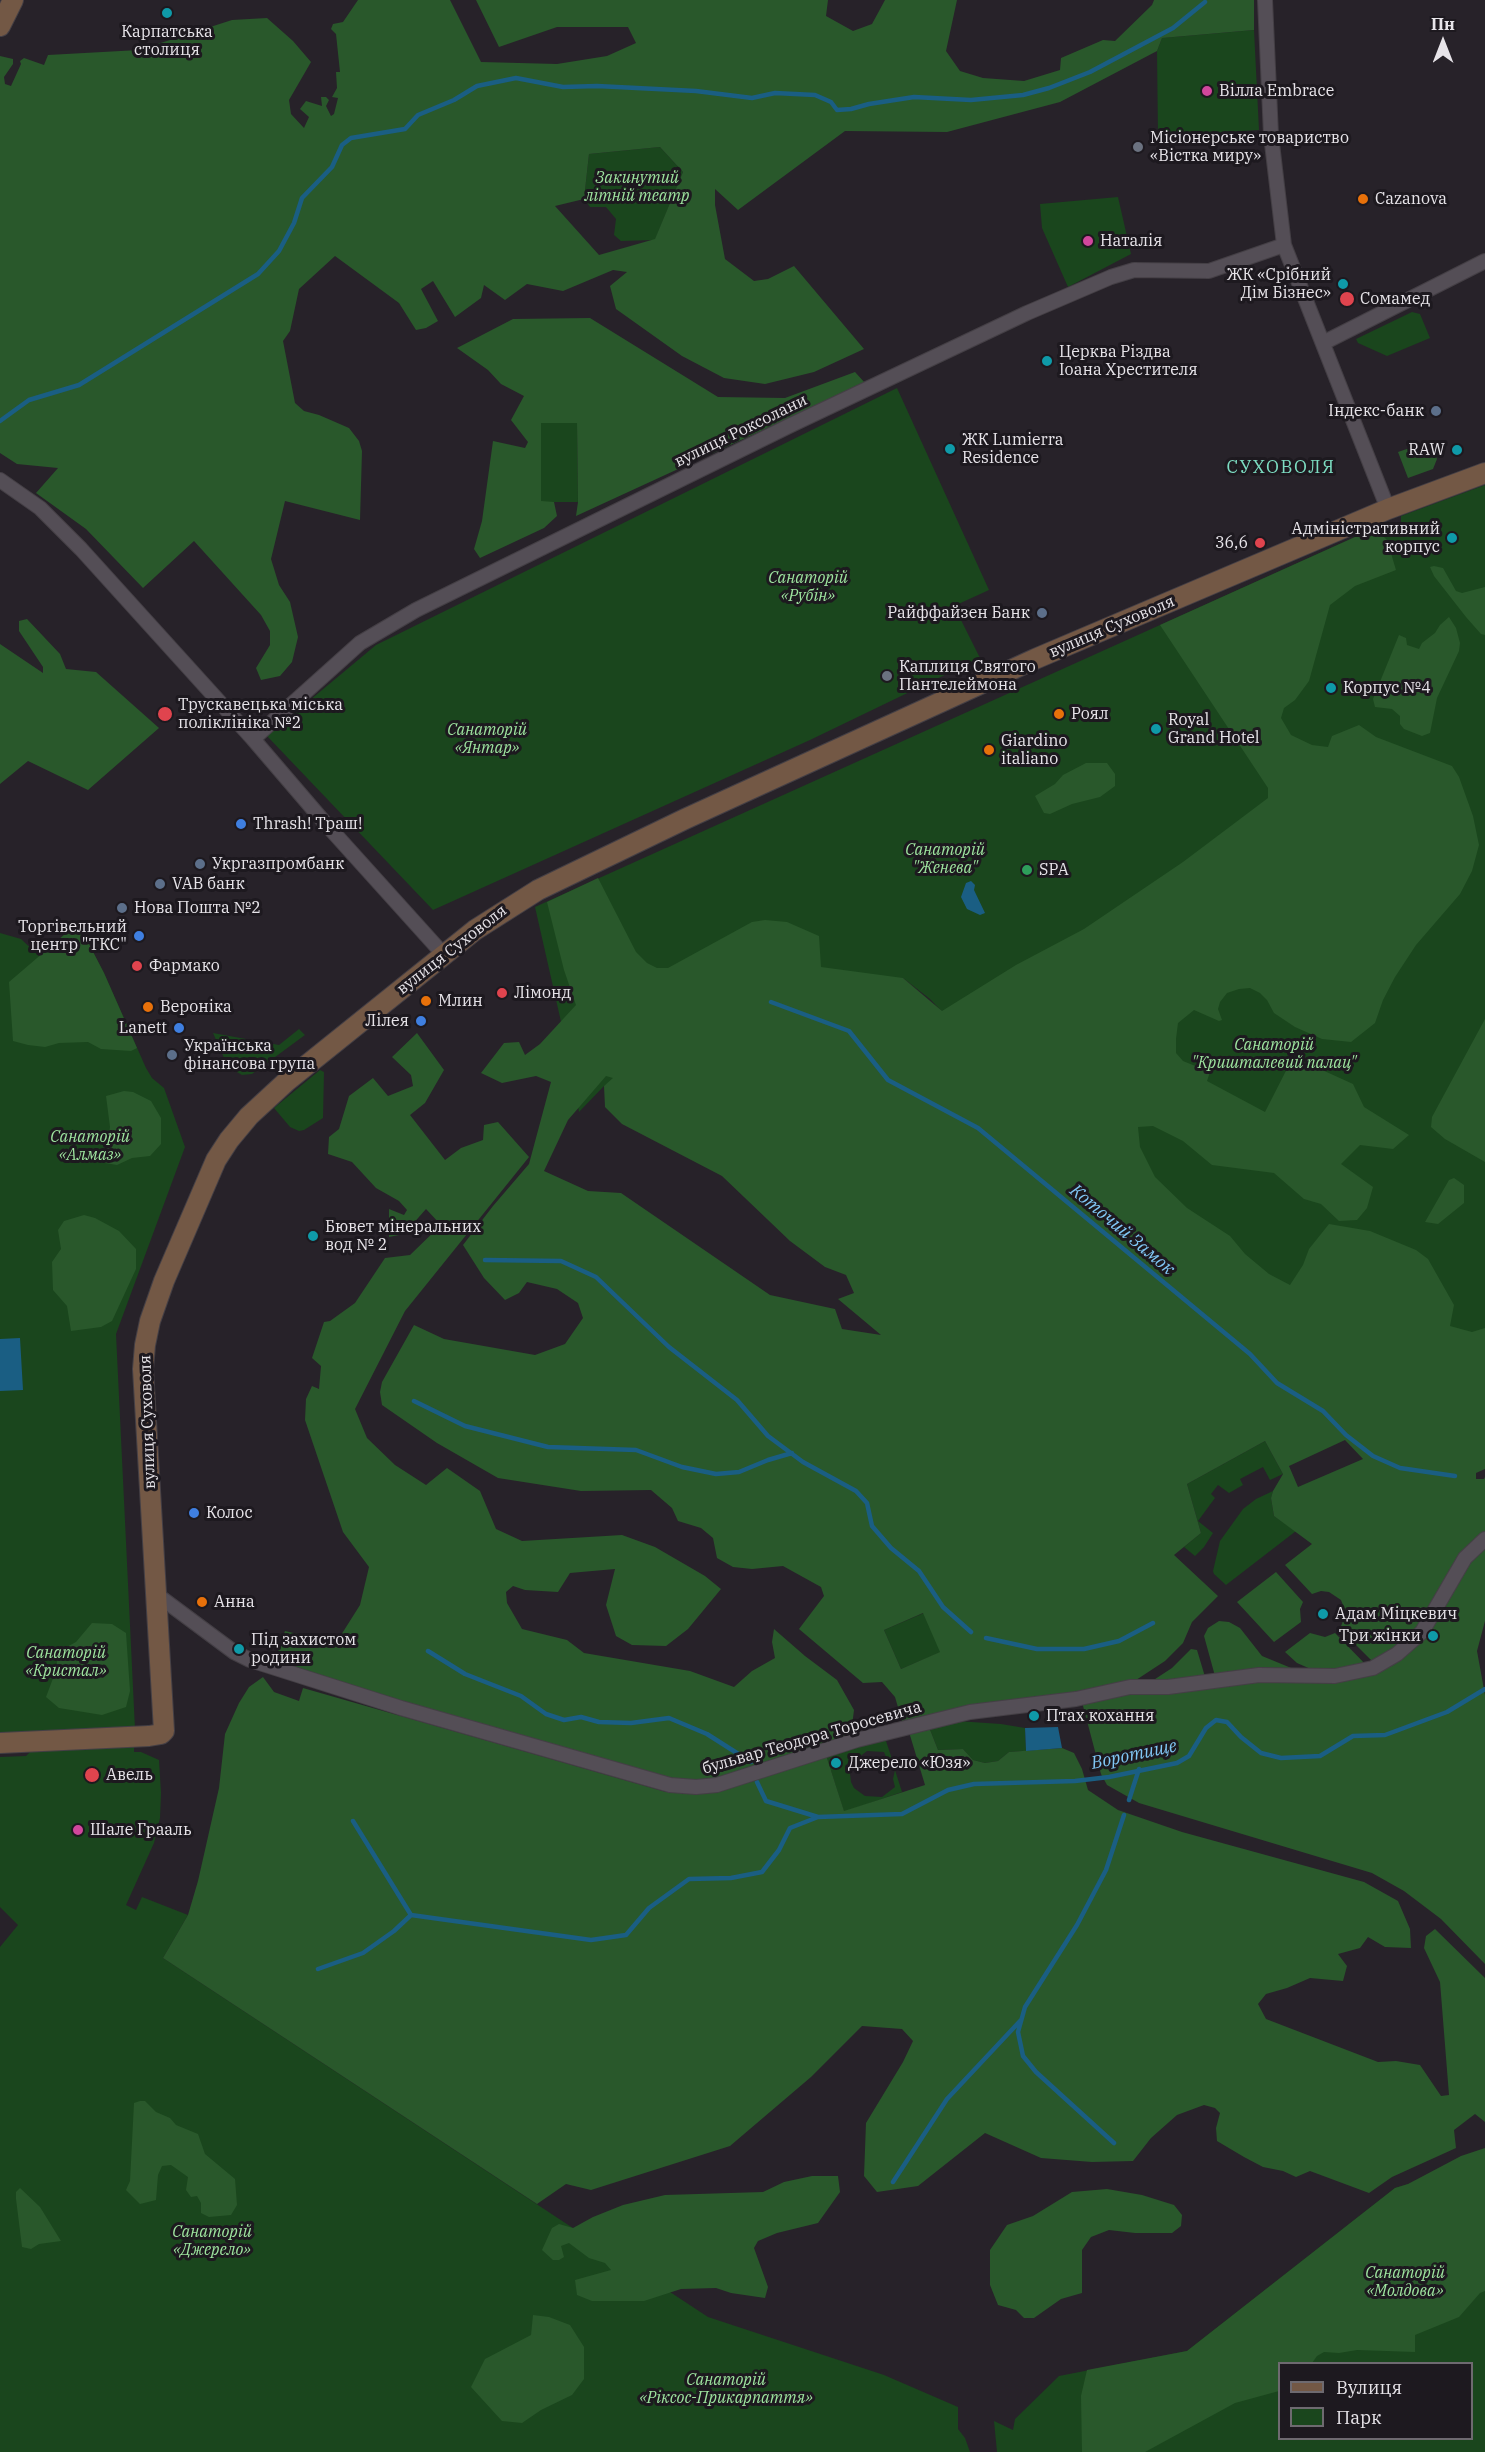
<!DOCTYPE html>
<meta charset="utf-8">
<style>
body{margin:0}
#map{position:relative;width:1485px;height:2452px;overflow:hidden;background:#272229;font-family:"IBM Plex Serif",serif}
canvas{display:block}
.legend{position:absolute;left:1278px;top:2362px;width:195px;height:78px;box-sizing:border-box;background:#1d191f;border:2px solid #6e6a70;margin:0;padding:8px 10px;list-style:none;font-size:18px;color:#e7e4e9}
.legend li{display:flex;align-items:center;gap:12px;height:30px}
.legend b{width:30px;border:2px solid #6e6a70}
.north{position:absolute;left:1413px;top:12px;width:60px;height:60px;-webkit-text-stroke:4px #1d191f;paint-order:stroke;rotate:0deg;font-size:16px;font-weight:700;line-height:24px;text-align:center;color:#e7e4e9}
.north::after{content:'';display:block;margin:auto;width:21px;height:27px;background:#e7e4e9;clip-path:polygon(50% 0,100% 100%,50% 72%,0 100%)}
</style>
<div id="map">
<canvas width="1485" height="2452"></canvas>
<ul class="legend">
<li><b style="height:8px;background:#735845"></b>Вулиця</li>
<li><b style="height:16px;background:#1a461d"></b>Парк</li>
</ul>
<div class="north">Пн</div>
</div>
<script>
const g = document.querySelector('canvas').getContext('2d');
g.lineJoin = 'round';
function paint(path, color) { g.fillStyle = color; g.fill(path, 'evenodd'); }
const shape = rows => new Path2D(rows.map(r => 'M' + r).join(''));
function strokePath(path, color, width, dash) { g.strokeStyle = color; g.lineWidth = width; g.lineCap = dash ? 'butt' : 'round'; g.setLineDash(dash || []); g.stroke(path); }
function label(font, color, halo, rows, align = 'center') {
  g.font = font + ' "IBM Plex Serif",serif'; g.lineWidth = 6; g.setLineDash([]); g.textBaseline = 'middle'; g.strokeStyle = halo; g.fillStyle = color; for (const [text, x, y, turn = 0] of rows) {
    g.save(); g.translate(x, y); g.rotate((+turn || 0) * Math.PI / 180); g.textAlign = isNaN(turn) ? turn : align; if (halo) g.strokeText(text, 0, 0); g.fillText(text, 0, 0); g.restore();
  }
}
const green = shape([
 [1254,30,1259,130,1158,136,1157,51,1162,38],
 [660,147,683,172,655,240,621,241,614,235,616,219,606,207,590,207,584,199,589,154],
 [1118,197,1131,254,1068,287,1042,228,1040,204],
 [1412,312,1420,314,1430,338,1387,356,1358,343,1356,339],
 [897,388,989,590,954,606,980,658,810,740,433,910,267,736,376,645],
 [577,422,578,502,541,502,541,423],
 [1485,485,1485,1419,1290,1375,930,999,903,978,623,1075,604,1086,579,1112,569,1057,535,907,1375,528,1380,532,1401,523,1401,516],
 [78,923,104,973,146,1068,152,1078,164,1088,185,1147,116,1334,135,1729,0,1735,0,933,21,939,39,956],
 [299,1029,305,1035,252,1074,242,1075,228,1067,213,1033,279,1045],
 [320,1070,324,1072,323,1118,304,1130,299,1131,290,1127,274,1108],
 [1265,1441,1283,1474,1270,1480,1263,1467,1240,1479,1243,1485,1229,1493,1218,1485,1211,1494,1215,1498,1198,1521,1213,1533,1204,1547,1195,1556,1184,1547,1201,1533,1187,1484],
 [1273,1491,1271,1498,1274,1516,1296,1531,1226,1585,1214,1574,1213,1571,1220,1541,1243,1509,1256,1499],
 [924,1613,941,1652,901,1669,884,1630],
 [957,1721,1001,1724,1025,1728,1026,1751,1009,1752,998,1761,985,1763,973,1760,963,1749,938,1750,929,1727],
 [885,1738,894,1765,887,1760,884,1752,867,1751,854,1761,850,1774,851,1782,854,1788,865,1796,882,1797,895,1787,893,1779,895,1770,902,1792,844,1812,826,1755],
 [134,1746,134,1752,141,1752,159,1760,161,1793,160,1818,154,1843,126,1905,136,1910,142,1897,188,1915,163,1958,708,2317,884,2375,958,2407,958,2429,965,2438,970,2452,0,2452,0,1947,18,1925,0,1907,0,1757,26,1756,32,1750],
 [1435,2176,1485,2178,1485,2452,997,2452,994,2421,1013,2430,1015,2419,1059,2376,1187,2351,1395,2188],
 [1280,2364,1472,2364,1472,2438,1280,2438]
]);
const forest = shape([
 [358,0,450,0,481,62,557,64,607,56,636,43,628,27,557,27,499,47,476,0,828,0,826,16,853,31,872,24,885,0,957,0,946,51,960,71,983,78,1024,81,1060,70,1061,58,1103,40,1115,41,1152,5,1154,0,1254,0,1254,30,1162,38,1157,51,1060,102,947,132,845,131,738,210,715,189,715,205,725,259,754,281,768,279,794,266,864,349,814,372,765,384,724,378,682,356,616,309,610,286,627,272,613,270,563,291,527,284,505,300,484,285,481,298,455,317,433,281,421,289,438,321,426,328,416,330,399,303,335,256,299,289,290,331,283,341,295,403,304,411,319,415,349,428,359,441,362,451,360,520,285,501,271,559,279,585,290,602,298,637,292,662,280,676,261,680,256,668,270,645,270,631,261,615,194,541,143,588,86,529,36,493,58,468,17,464,0,453,0,56,13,59,13,64,4,77,5,84,11,86,21,64,20,61,24,58,44,65,48,55,139,50,232,20,267,18,293,41,311,62,289,100,291,114,304,128,309,117,300,109,306,101,322,106,321,97,326,97,329,100,326,106,331,116,334,114,338,98,332,97,337,88,336,72,340,72,336,34,331,29,333,24,343,22],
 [660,147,683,172,655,239,599,255,555,206,584,199,589,154],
 [590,318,718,397,785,398,855,372,865,383,576,516,578,502,577,423,541,423,541,501,554,502,557,516,544,528,480,558,474,549,482,521,493,441,525,448,528,442,511,420,524,396,501,384,488,370,457,348,513,319],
 [1430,441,1437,459,1433,469,1408,478,1398,452],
 [1375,528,1387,540,1396,570,1355,586,1330,605,1309,681,1295,700,1284,708,1281,718,1291,735,1312,745,1328,747,1332,736,1359,725,1376,737,1452,766,1459,777,1473,816,1479,845,1472,871,1460,894,1416,945,1395,977,1383,1000,1375,1023,1351,1042,1322,1039,1295,1027,1274,1013,1267,1000,1260,993,1250,988,1239,989,1227,993,1220,1002,1218,1009,1222,1020,1219,1021,1194,1010,1178,1023,1176,1039,1176,1053,1183,1061,1210,1072,1207,1081,1265,1112,1291,1061,1309,1064,1353,1084,1364,1107,1409,1135,1393,1149,1360,1145,1341,1164,1373,1187,1367,1208,1357,1220,1339,1221,1321,1204,1304,1199,1274,1173,1212,1165,1183,1141,1153,1126,1138,1127,1140,1147,1155,1177,1187,1208,1230,1236,1245,1254,1269,1274,1290,1285,1303,1265,1309,1249,1329,1224,1370,1231,1416,1250,1428,1259,1454,1305,1450,1326,1472,1332,1485,1328,1485,1469,1476,1473,1476,1479,1484,1479,1485,1477,1485,1537,1420,1631,1376,1665,1340,1629,1346,1613,1341,1600,1329,1592,1321,1591,1312,1594,1285,1565,1312,1544,1274,1516,1271,1498,1273,1491,1283,1474,1265,1441,1187,1484,1201,1533,1174,1555,1218,1596,1192,1622,1183,1643,1165,1661,1133,1682,1074,1694,966,1706,902,1721,895,1697,882,1682,863,1683,799,1629,824,1596,821,1587,783,1566,752,1569,733,1567,717,1558,713,1538,701,1528,678,1521,672,1508,651,1490,581,1491,498,1478,437,1443,382,1405,380,1392,382,1382,414,1325,444,1339,535,1355,565,1344,583,1318,578,1303,557,1289,527,1282,519,1293,505,1300,484,1278,463,1245,493,1206,529,1164,551,1082,536,1076,502,1083,481,1073,504,1043,519,1042,525,1055,540,1044,576,1005,564,970,547,902,598,878,636,952,647,963,657,968,668,968,752,922,765,920,787,922,819,936,821,967,903,978,942,1011,1016,965,1084,929,1183,862,1268,798,1268,788,1160,625],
 [606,1076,613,1078,604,1086,605,1107,622,1124,722,1176,790,1241,825,1267,846,1275,854,1293,838,1299,881,1335,842,1329,835,1309,770,1295,621,1193,588,1191,544,1171,568,1120],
 [1345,1440,1363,1459,1298,1487,1289,1466],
 [923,1613,940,1652,901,1669,884,1630],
 [1434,566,1443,568,1456,591,1462,593,1485,587,1485,635,1481,634,1466,617,1434,576,1430,567],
 [1449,617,1456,628,1460,643,1459,651,1437,698,1430,733,1422,736,1404,729,1400,724,1400,716,1392,709,1375,707,1373,699,1399,635,1406,638,1407,645,1419,649,1422,643,1435,633,1440,625],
 [27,619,60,654,66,669,96,672,159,728,88,790,28,761,0,784,0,644,43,673,43,667,19,631,19,621],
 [1086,763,1107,763,1115,774,1115,786,1100,797,1072,804,1050,814,1044,813,1035,796,1055,784,1063,775],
 [78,923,104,973,137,1048,131,1051,101,1049,88,1042,59,1043,45,1047,28,1045,13,1041,9,982],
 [1485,1019,1485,1162,1445,1139,1431,1127,1432,1117],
 [417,1033,444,1070,425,1103,410,1115,445,1160,461,1148,483,1140,484,1125,498,1122,529,1157,405,1311,355,1409,367,1438,395,1465,426,1485,447,1468,480,1491,496,1529,522,1541,622,1535,655,1547,705,1576,721,1589,688,1629,666,1646,632,1645,616,1636,606,1605,615,1569,570,1573,558,1592,525,1590,513,1586,506,1592,507,1603,522,1629,567,1640,584,1653,690,1671,734,1687,752,1671,775,1658,772,1642,774,1629,805,1656,837,1680,854,1710,851,1734,713,1779,697,1781,663,1777,397,1701,284,1665,278,1651,285,1631,336,1643,360,1605,369,1567,343,1532,305,1420,306,1399,312,1386,319,1389,321,1366,312,1358,324,1322,330,1321,355,1303,385,1258,410,1255,441,1225,426,1209,404,1234,389,1237,389,1209,404,1215,407,1210,399,1201,376,1188,352,1162,328,1154,329,1137,339,1129,349,1096,373,1078,388,1096,413,1086,411,1075,392,1057],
 [124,1091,133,1092,151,1101,161,1118,161,1144,150,1156,132,1158,117,1165,105,1163,110,1127,106,1096],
 [1454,1178,1464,1185,1464,1203,1438,1224,1425,1222,1449,1180],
 [84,1215,95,1218,119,1231,136,1249,136,1269,112,1321,101,1327,71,1331,67,1306,53,1290,52,1262,61,1249,58,1230,64,1221],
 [1485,1541,1485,1621,1477,1651,1485,1695,1485,1964,1441,1919,1404,1891,1372,1873,1139,1803,1107,1785,1101,1774,1082,1702,1129,1691,1260,1677,1335,1678,1399,1655,1467,1558],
 [1276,1572,1303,1602,1300,1609,1301,1622,1274,1642,1237,1602],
 [1219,1621,1229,1622,1240,1628,1262,1656,1301,1672,1215,1676,1204,1636,1208,1628],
 [92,1623,112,1624,126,1633,130,1691,126,1707,102,1715,59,1708,46,1697,55,1673,59,1651,76,1642],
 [1310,1633,1325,1637,1335,1633,1369,1668,1358,1671,1313,1670,1297,1663,1285,1652],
 [1191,1649,1197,1650,1206,1680,1149,1683,1172,1668],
 [263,1677,274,1692,299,1701,303,1688,666,1792,717,1792,826,1755,844,1811,925,1785,909,1732,929,1727,938,1750,963,1749,973,1760,985,1763,998,1761,1009,1752,1062,1748,1074,1753,1082,1769,1088,1790,1118,1810,1182,1832,1364,1882,1398,1901,1410,1929,1411,1948,1385,1947,1368,1937,1360,1948,1338,1954,1347,1966,1343,1981,1310,1978,1287,1988,1266,1994,1258,2004,1266,2019,1378,2062,1396,2061,1420,2065,1441,2096,1449,2095,1440,1982,1424,1948,1426,1936,1435,1929,1485,1978,1485,2122,1475,2114,1454,2130,1456,2148,1392,2177,1369,2193,1310,2171,1296,2177,1283,2171,1263,2167,1244,2157,1217,2141,1216,2128,1220,2113,1215,2108,1204,2105,1177,2115,1151,2138,1133,2161,1092,2162,1041,2158,985,2133,918,2186,877,2192,864,2176,866,2123,903,2062,913,2041,902,2029,862,2026,811,2077,730,2146,591,2190,566,2184,537,2204,163,1958,188,1915,198,1881,219,1788,225,1734,239,1703,249,1687],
 [140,2101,145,2101,156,2112,170,2118,176,2125,198,2134,205,2154,235,2179,237,2205,231,2215,209,2217,201,2213,201,2203,197,2196,191,2197,186,2190,188,2177,171,2165,162,2166,158,2175,156,2200,140,2204,126,2190,130,2181,134,2103],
 [1485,2148,1485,2291,1480,2293,1459,2317,1415,2335,1415,2352,1357,2350,1339,2353,1324,2352,1317,2356,1312,2363,1280,2364,1279,2391,1235,2403,1145,2452,1082,2452,1081,2396,1087,2370,1187,2351,1395,2188,1408,2184,1461,2156],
 [812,2176,838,2176,840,2192,818,2223,777,2233,758,2241,754,2248,768,2287,765,2298,731,2293,716,2288,681,2289,644,2301,592,2301,577,2295,575,2280,611,2270,605,2263,589,2258,569,2243,561,2246,564,2257,559,2260,553,2260,542,2250,552,2228,559,2224,573,2228,593,2217,623,2205,665,2195,763,2192,784,2182],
 [20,2188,40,2207,61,2241,39,2244,31,2249,22,2247,16,2199,16,2192],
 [1107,2189,1142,2195,1174,2205,1182,2215,1181,2226,1172,2233,1135,2233,1109,2230,1091,2237,1082,2250,1082,2293,1061,2299,1034,2318,1024,2318,1016,2310,998,2305,990,2285,990,2250,1007,2225,1033,2216,1072,2192],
 [533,2315,549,2317,570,2325,584,2347,584,2379,572,2395,541,2410,522,2423,502,2421,471,2387,485,2359,531,2335]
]);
const water = shape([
 [971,881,975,885,974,890,985,913,980,915,967,909,961,897,966,883],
 [20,1338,23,1390,0,1391,0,1339],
 [1058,1727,1062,1748,1026,1751,1025,1728]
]);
const stream = shape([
 [0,421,29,400,79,385,258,274,279,251,294,223,302,198,332,167,342,145,351,138,405,129,418,115,454,100,477,86,516,78,563,87,597,86,696,91,752,98,775,93,815,95,831,102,837,110,851,109,869,104,914,97,971,100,1023,95,1049,88,1090,72,1173,28,1205,2],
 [771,1002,849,1031,888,1080,978,1128,1250,1354,1277,1383,1323,1411,1346,1435,1373,1456,1400,1468,1455,1476],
 [485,1260,561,1261,596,1277,669,1347,737,1400,768,1436,803,1462,856,1491,867,1503,872,1526,891,1548,919,1571,943,1607,971,1632],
 [414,1401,465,1426,548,1447,636,1450,682,1467,716,1474,739,1472,768,1460,792,1453],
 [986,1638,1037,1649,1084,1649,1119,1641,1153,1623],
 [428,1651,465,1674,521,1696,546,1714,564,1720,581,1717,599,1722,631,1723,669,1718,707,1734,751,1762],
 [757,1782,766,1801,818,1817],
 [1129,1800,1139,1769],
 [353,1821,411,1915,591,1940,626,1935,649,1908,689,1879,731,1878,762,1872,779,1850,790,1828,818,1817,902,1814,948,1790,974,1784,1075,1781,1109,1777,1177,1763,1189,1756,1206,1728,1216,1720,1227,1722,1241,1737,1261,1753,1281,1758,1320,1756,1353,1736,1385,1735,1447,1712,1485,1689],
 [318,1969,363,1953,394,1931,411,1915],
 [1114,2143,1036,2072,1023,2056,1018,2032,1025,2007,1077,1925,1106,1870,1124,1815],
 [893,2182,947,2099,1021,2020]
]);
const street = shape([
 [1265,0,1271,135,1284,245,1388,509],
 [1323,343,1485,261],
 [0,480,40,508,81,549,253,739,325,823,444,955],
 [253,739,360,643,416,610,791,425,1027,313,1111,277,1134,270,1209,271,1284,245],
 [156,1594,234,1652,250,1660,401,1708,670,1785,696,1787,717,1785,857,1740,970,1712,1076,1699,1130,1687,1168,1687,1259,1675,1335,1676,1373,1668,1397,1654,1422,1632,1465,1558,1485,1539]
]);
const secondary = shape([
 [0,26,13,0],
 [0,1743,149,1736,161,1734,164,1731,143,1369,145,1345,150,1321,164,1281,216,1160,229,1140,249,1116,287,1081,475,930,538,890,685,819,1035,659,1388,509,1485,473]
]);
const markers = [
 [167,13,6,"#0f9aa8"],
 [1207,91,6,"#d1479c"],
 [1138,147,6,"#6b7280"],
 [1363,199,6,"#e8710a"],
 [1088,241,6,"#d1479c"],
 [1343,284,6,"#0f9aa8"],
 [1347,299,8,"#e0444e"],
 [1047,361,6,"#0f9aa8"],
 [1436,411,6,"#5c6f8a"],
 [950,449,6,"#0f9aa8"],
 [1457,450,6,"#0f9aa8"],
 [1452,538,6,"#0f9aa8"],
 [1260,543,6,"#e0444e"],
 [1042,613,6,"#5c6f8a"],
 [887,676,6,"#6b7280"],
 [1331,688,6,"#0f9aa8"],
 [165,714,8,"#e0444e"],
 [1059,714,6,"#e8710a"],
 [1156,729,6,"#0f9aa8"],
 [989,750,6,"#e8710a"],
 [241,824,6,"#3f7fe0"],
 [200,864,6,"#5c6f8a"],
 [1027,870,6,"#2e9e5b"],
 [160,884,6,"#5c6f8a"],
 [122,908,6,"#5c6f8a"],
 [139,936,6,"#3f7fe0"],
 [137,966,6,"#e0444e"],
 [502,993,6,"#e0444e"],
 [426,1001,6,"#e8710a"],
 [148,1007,6,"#e8710a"],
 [421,1021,6,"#3f7fe0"],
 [179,1028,6,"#3f7fe0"],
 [172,1055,6,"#5c6f8a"],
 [313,1236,6,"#0f9aa8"],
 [194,1513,6,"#3f7fe0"],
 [202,1602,6,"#e8710a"],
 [1323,1614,6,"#0f9aa8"],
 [1433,1636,6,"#0f9aa8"],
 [239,1649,6,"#0f9aa8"],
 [1034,1716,6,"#0f9aa8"],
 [836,1763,6,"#0f9aa8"],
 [92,1775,8,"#e0444e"],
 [78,1830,6,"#d1479c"]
];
const poiNames = [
 ["Карпатська",167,32,"center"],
 ["столиця",167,50,"center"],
 ["Вілла Embrace",1219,91],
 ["Місіонерське товариство",1150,138],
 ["«Вістка миру»",1150,156],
 ["Cazanova",1375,199],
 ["Наталія",1100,241],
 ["ЖК «Срібний",1331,275,"right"],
 ["Дім Бізнес»",1331,293,"right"],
 ["Сомамед",1360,299],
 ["Церква Різдва",1059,352],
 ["Іоана Хрестителя",1059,370],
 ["Індекс-банк",1424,411,"right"],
 ["ЖК Lumierra",962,440],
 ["Residence",962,458],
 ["RAW",1445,450,"right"],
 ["Адміністративний",1440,529,"right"],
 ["корпус",1440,547,"right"],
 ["36,6",1248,543,"right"],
 ["Райффайзен Банк",1030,613,"right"],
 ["Каплиця Святого",899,667],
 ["Пантелеймона",899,685],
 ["Корпус №4",1343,688],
 ["Трускавецька міська",178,705],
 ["поліклініка №2",178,723],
 ["Роял",1071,714],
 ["Royal",1168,720],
 ["Grand Hotel",1168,738],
 ["Giardino",1001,741],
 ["italiano",1001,759],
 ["Thrash! Траш!",253,824],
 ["Укргазпромбанк",212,864],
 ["SPA",1039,870],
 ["VAB банк",172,884],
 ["Нова Пошта №2",134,908],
 ["Торгівельний",127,927,"right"],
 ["центр \"ТКС\"",127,945,"right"],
 ["Фармако",149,966],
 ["Лімонд",514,993],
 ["Млин",438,1001],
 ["Вероніка",160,1007],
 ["Лілея",409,1021,"right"],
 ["Lanett",167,1028,"right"],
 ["Українська",184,1046],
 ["фінансова група",184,1064],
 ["Бювет мінеральних",325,1227],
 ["вод № 2",325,1245],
 ["Колос",206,1513],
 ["Анна",214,1602],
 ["Адам Міцкевич",1335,1614],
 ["Три жінки",1421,1636,"right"],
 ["Під захистом",251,1640],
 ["родини",251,1658],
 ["Птах кохання",1046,1716],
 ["Джерело «Юзя»",848,1763],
 ["Авель",106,1775],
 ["Шале Грааль",90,1830]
];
const parkNames = [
 ["Закинутий",637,178],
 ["літній театр",637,196],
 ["Санаторій",808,578],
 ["«Рубін»",808,596],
 ["Санаторій",487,730],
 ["«Янтар»",487,748],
 ["Санаторій",945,850],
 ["\"Женева\"",945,868],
 ["Санаторій",1274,1045],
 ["\"Кришталевий палац\"",1274,1063],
 ["Санаторій",90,1137],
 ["«Алмаз»",90,1155],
 ["Санаторій",66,1653],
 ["«Кристал»",66,1671],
 ["Санаторій",212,2232],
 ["«Джерело»",212,2250],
 ["Санаторій",1405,2273],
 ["«Молдова»",1405,2291],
 ["Санаторій",726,2380],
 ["«Ріксос-Прикарпаття»",726,2398]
];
const streetNames = [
 ["вулиця Роксолани",741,431,-26],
 ["вулиця Суховоля",1112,627,-23],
 ["вулиця Суховоля",452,950,-38],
 ["вулиця Суховоля",148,1422,-92],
 ["бульвар Теодора Торосевича",812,1738,-16]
];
const neighbourhoodNames = [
 ["СУХОВОЛЯ",1281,468]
];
const waterNames = [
 ["Коточий Замок",1122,1230,40],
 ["Воротище",1134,1755,-12]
];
paint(green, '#1a461d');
paint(forest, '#29582b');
paint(water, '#1a5e83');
strokePath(stream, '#1a5e83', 4.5);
strokePath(street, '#443f45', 16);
strokePath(secondary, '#443f45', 22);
strokePath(street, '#544e56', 14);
strokePath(secondary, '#735845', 20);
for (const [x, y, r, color] of markers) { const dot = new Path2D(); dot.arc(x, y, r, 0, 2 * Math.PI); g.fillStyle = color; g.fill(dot); strokePath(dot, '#1d191f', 2); }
label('16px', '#e7e4e9', '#1d191f', poiNames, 'left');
label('italic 16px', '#9ee59f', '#1d191f', parkNames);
label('16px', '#e7e4e9', '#1d191f', streetNames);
g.letterSpacing = '1.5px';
label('18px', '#7dddc2', '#1d191f', neighbourhoodNames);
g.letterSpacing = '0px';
label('italic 18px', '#81c7f5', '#1d191f', waterNames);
</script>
